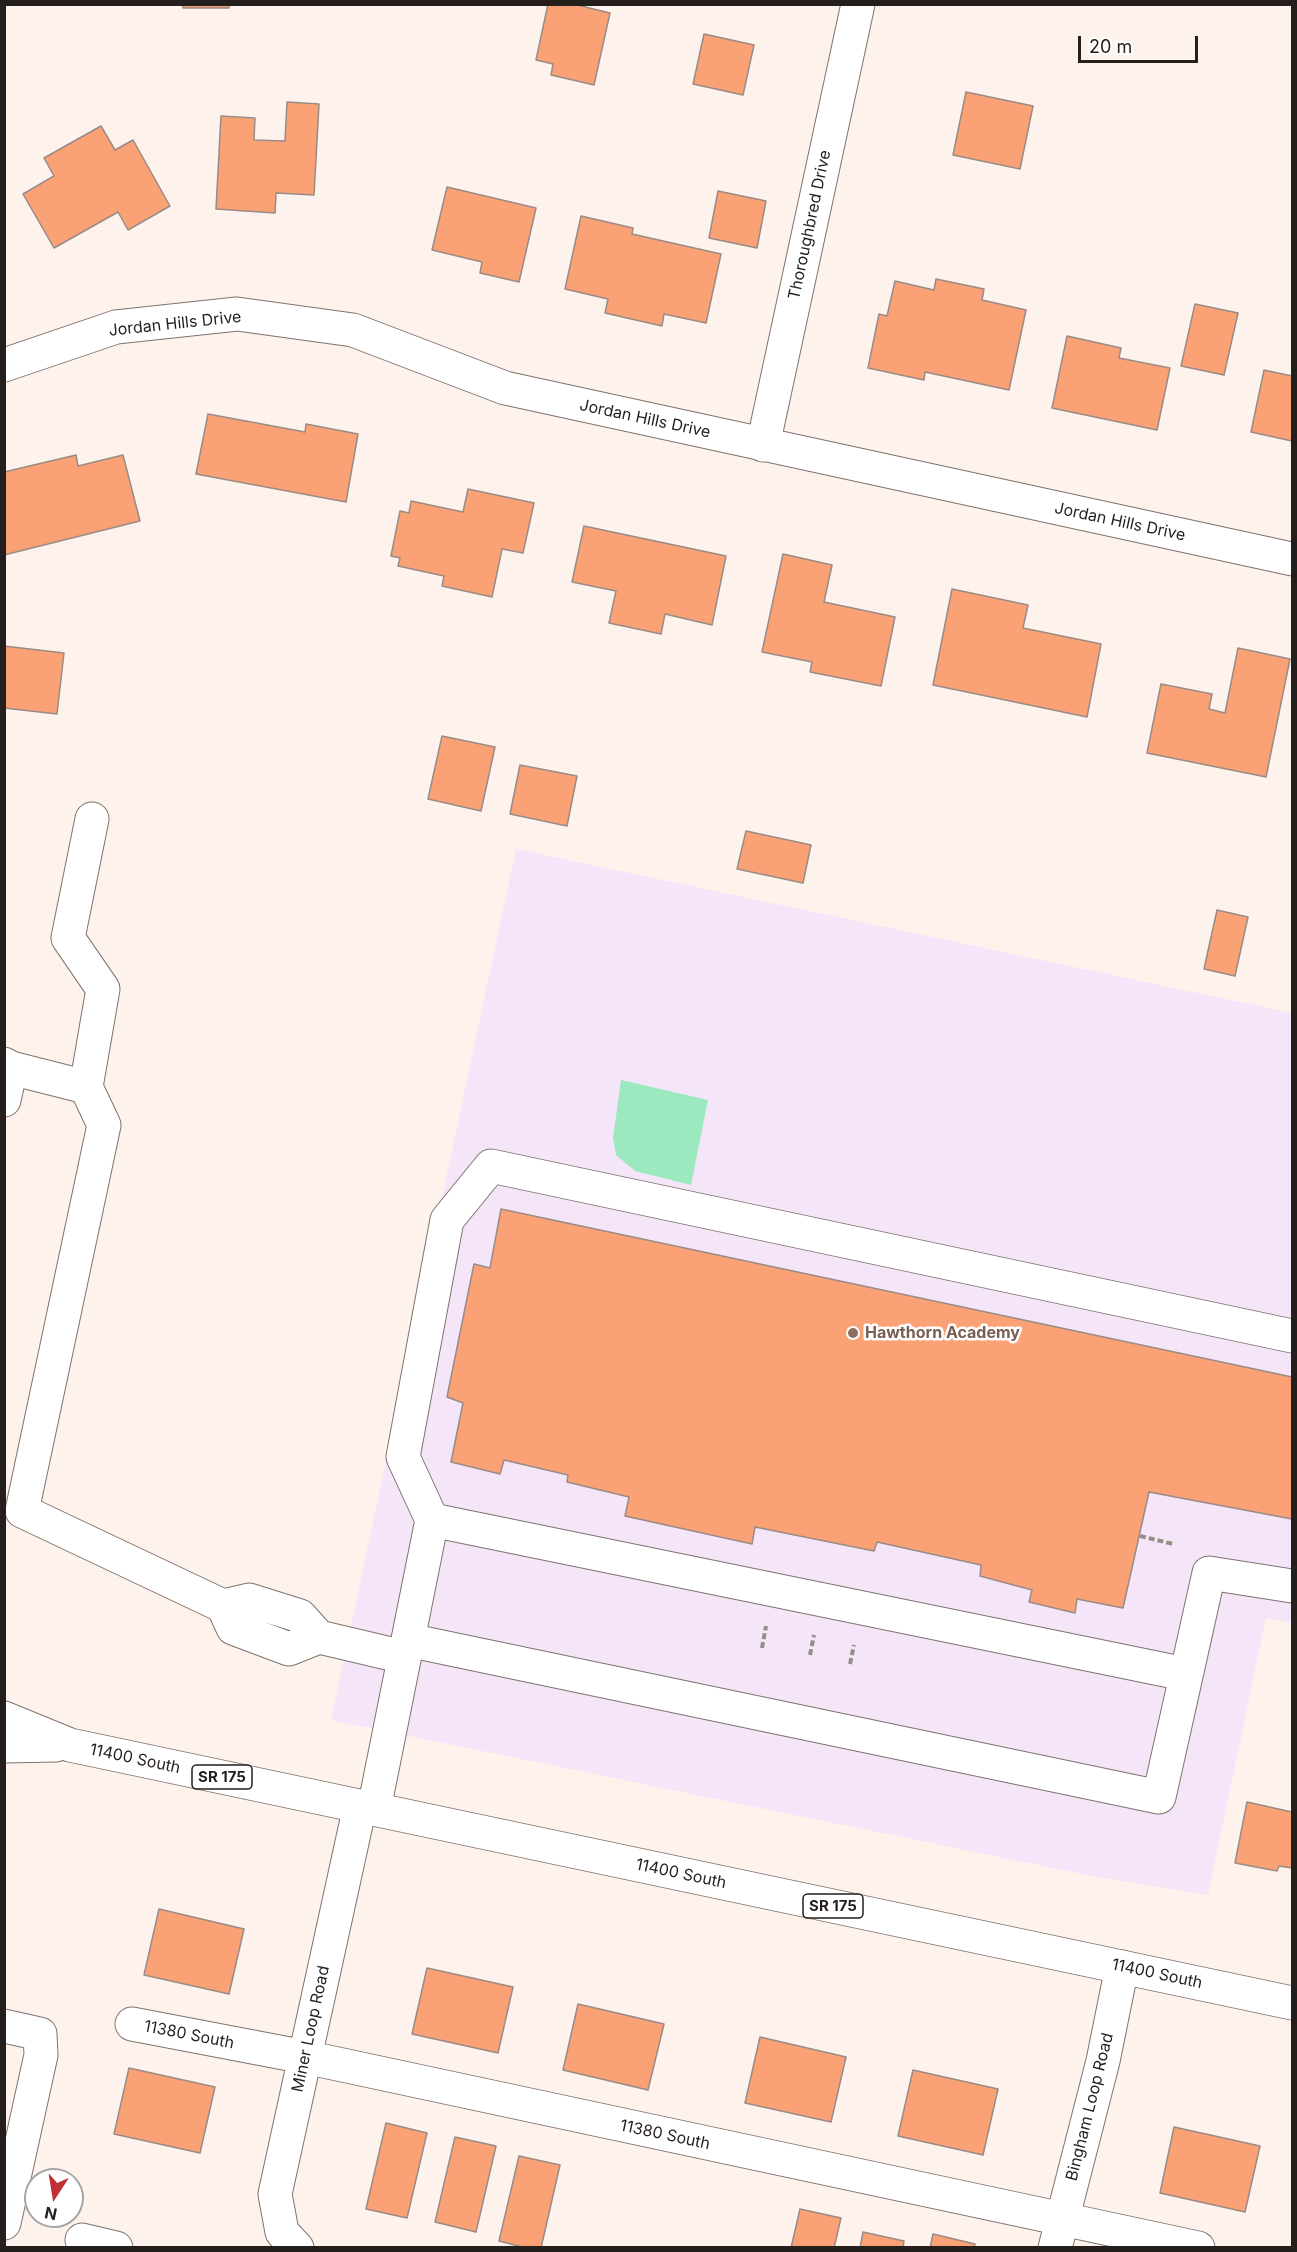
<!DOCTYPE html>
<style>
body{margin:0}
#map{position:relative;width:1297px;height:2252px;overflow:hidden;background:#fef2ed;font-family:Inter,sans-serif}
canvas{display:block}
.frame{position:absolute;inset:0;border:6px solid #241e1c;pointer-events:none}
.north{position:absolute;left:24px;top:2168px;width:60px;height:60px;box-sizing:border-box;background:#fff;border:2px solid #a7a5a4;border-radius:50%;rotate:192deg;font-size:16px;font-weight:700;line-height:24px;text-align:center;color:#241e1c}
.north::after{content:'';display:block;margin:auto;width:21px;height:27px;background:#bf2f33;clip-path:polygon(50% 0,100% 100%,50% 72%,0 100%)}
.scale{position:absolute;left:1078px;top:36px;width:120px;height:27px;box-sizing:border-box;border:3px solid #241e1c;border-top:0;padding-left:8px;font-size:18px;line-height:21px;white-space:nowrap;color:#241e1c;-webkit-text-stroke:4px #fff;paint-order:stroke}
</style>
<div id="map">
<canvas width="1297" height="2252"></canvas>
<div class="frame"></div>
<div class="north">N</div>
<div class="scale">20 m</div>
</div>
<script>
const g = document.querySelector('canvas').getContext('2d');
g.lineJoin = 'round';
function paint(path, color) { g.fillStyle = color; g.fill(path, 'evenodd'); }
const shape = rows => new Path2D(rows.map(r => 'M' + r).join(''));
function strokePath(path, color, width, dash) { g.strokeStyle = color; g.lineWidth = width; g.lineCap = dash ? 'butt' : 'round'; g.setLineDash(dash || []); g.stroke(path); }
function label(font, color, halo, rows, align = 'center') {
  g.font = font + ' Inter,sans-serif'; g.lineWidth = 5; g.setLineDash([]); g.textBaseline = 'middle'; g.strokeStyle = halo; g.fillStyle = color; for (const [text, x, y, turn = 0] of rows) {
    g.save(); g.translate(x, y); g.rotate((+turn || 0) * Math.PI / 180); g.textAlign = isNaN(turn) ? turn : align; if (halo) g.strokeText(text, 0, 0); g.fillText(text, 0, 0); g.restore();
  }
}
const education = shape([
 [516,849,1292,1013,1292,1623,1266,1618,1208,1895,1097,1877,331,1720]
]);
const green = shape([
 [621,1080,708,1100,691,1185,635,1171,616,1155,613,1138]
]);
const building = shape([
 [183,4,229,4,229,8,183,8,183,4],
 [548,4,573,4,610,13,594,85,551,75,553,64,536,60,548,4],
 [704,34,754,45,743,95,693,84,704,34],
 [966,92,1033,106,1020,169,953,155,966,92],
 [287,102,319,104,314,195,276,193,275,213,216,209,221,116,255,118,254,140,285,141,287,102],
 [101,126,115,150,133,140,170,206,128,230,118,212,54,248,23,194,54,176,44,158,101,126],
 [447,187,536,208,519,282,480,273,482,262,432,250,447,187],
 [718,191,766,201,757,248,709,238,718,191],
 [581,216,633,228,632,234,721,254,706,323,664,314,662,326,605,313,608,299,565,289,581,216],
 [936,279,984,289,982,300,1026,310,1009,390,925,372,924,380,868,368,879,314,887,316,895,281,934,290,936,279],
 [1195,304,1238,313,1224,375,1181,366,1195,304],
 [1067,336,1121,348,1119,358,1170,368,1157,430,1052,408,1067,336],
 [1264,370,1292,376,1292,441,1251,432,1264,370],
 [208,414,305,432,306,424,358,434,346,502,196,474,208,414],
 [76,455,78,466,123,455,140,521,4,555,4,472,76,455],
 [468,489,534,503,523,553,502,549,492,597,442,586,444,576,398,566,400,558,391,556,400,511,409,513,411,501,463,512,468,489],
 [584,526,726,556,712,625,665,614,661,634,609,623,616,591,572,582,584,526],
 [783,554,832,565,824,602,895,617,881,686,810,672,812,662,762,652,783,554],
 [952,589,1028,605,1023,628,1101,644,1087,717,933,685,952,589],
 [4,646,64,653,57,714,4,708,4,646],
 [1238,648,1290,659,1266,777,1147,753,1161,684,1212,694,1209,709,1225,713,1238,648],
 [442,736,495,747,481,811,428,799,442,736],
 [520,765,577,776,567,826,510,814,520,765],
 [746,831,811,845,803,883,737,869,746,831],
 [1217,910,1248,917,1235,976,1204,969,1217,910],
 [501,1209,1292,1377,1292,1519,1149,1492,1123,1608,1077,1599,1075,1613,1029,1602,1032,1590,980,1576,981,1565,877,1542,874,1551,755,1527,752,1544,625,1516,629,1497,567,1482,568,1475,504,1460,500,1474,451,1462,463,1403,447,1397,474,1264,490,1268,501,1209],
 [1247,1802,1292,1812,1292,1868,1279,1866,1277,1871,1235,1863,1247,1802],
 [159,1909,244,1929,229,1994,144,1975,159,1909],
 [427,1968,513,1987,498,2053,412,2034,427,1968],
 [578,2004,664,2024,648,2090,563,2070,578,2004],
 [760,2037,846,2057,831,2122,745,2103,760,2037],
 [129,2068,215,2087,200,2153,114,2134,129,2068],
 [913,2070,998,2089,983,2155,898,2136,913,2070],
 [386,2123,427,2133,407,2218,366,2209,386,2123],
 [1174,2127,1260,2146,1245,2212,1160,2193,1174,2127],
 [455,2137,496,2146,476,2232,435,2222,455,2137],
 [519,2156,560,2165,541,2248,526,2248,499,2241,519,2156],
 [800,2209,841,2218,834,2248,791,2248,800,2209],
 [863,2232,904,2241,903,2248,860,2248,863,2232],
 [933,2234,975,2244,974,2248,930,2248,933,2234]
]);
const path = shape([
 [1140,1536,1173,1544],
 [762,1648,766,1626],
 [810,1655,814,1635],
 [850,1664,854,1645]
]);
const minor = shape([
 [4,365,116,327,237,314,353,330,505,388,1292,559],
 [763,445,858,4],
 [4,1064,11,1068,4,1100],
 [11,1068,86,1087,104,1125,22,1511,223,1606,249,1600,300,1616,319,1637],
 [86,1087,103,989,68,938,92,819],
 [432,1520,403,1457,447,1220,491,1166,1292,1336],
 [223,1606,233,1628,289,1649,319,1637,404,1657],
 [408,1640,1159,1797,1209,1573,1292,1586],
 [374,1809,432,1520,1185,1674],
 [132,2024,305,2057,1198,2248],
 [4,2026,40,2034,41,2055,4,2223],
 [82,2240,116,2248],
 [297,2248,282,2232,275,2194,360,1806],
 [1055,2248,1103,2061,1122,1967]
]);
const major = shape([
 [4,1718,70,1745,1292,2003],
 [4,1746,56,1745]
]);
const markers = [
 [853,1333,6,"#8d6e63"]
];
const shields = [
 [222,1777,60],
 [833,1906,60]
];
const shieldNames = [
 ["SR 175",222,1777],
 ["SR 175",833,1906]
];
const streetNames = [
 ["Thoroughbred Drive",810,225,-78],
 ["Jordan Hills Drive",175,324,-6],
 ["Jordan Hills Drive",645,419,12],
 ["Jordan Hills Drive",1120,522,12],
 ["11400 South",135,1759,12],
 ["11400 South",681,1874,12],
 ["11400 South",1157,1974,12],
 ["Miner Loop Road",311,2029,-78],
 ["11380 South",189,2035,11],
 ["Bingham Loop Road",1090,2107,-76],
 ["11380 South",665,2135,12]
];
const educationNames = [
 ["Hawthorn Academy",865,1333]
];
paint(education, '#f5e5f8');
paint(green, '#9de9bf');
paint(building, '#fba176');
strokePath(building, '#998b85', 1.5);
strokePath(minor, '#80736d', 35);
strokePath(major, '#80736d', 35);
strokePath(path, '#968d89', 4, [6, 3]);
strokePath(minor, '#fff', 33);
strokePath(major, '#fff', 33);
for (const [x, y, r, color] of markers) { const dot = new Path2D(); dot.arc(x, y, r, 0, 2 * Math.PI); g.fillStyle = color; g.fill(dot); strokePath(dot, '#fff', 2); }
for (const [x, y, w] of shields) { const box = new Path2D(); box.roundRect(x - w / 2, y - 12, w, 24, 4.5); g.fillStyle = '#fff'; g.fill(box); strokePath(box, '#241e1c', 1.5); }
label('bold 15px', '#241e1c', null, shieldNames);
label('16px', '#241e1c', '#fff', streetNames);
label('bold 16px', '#785e54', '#fff', educationNames, 'left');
</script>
